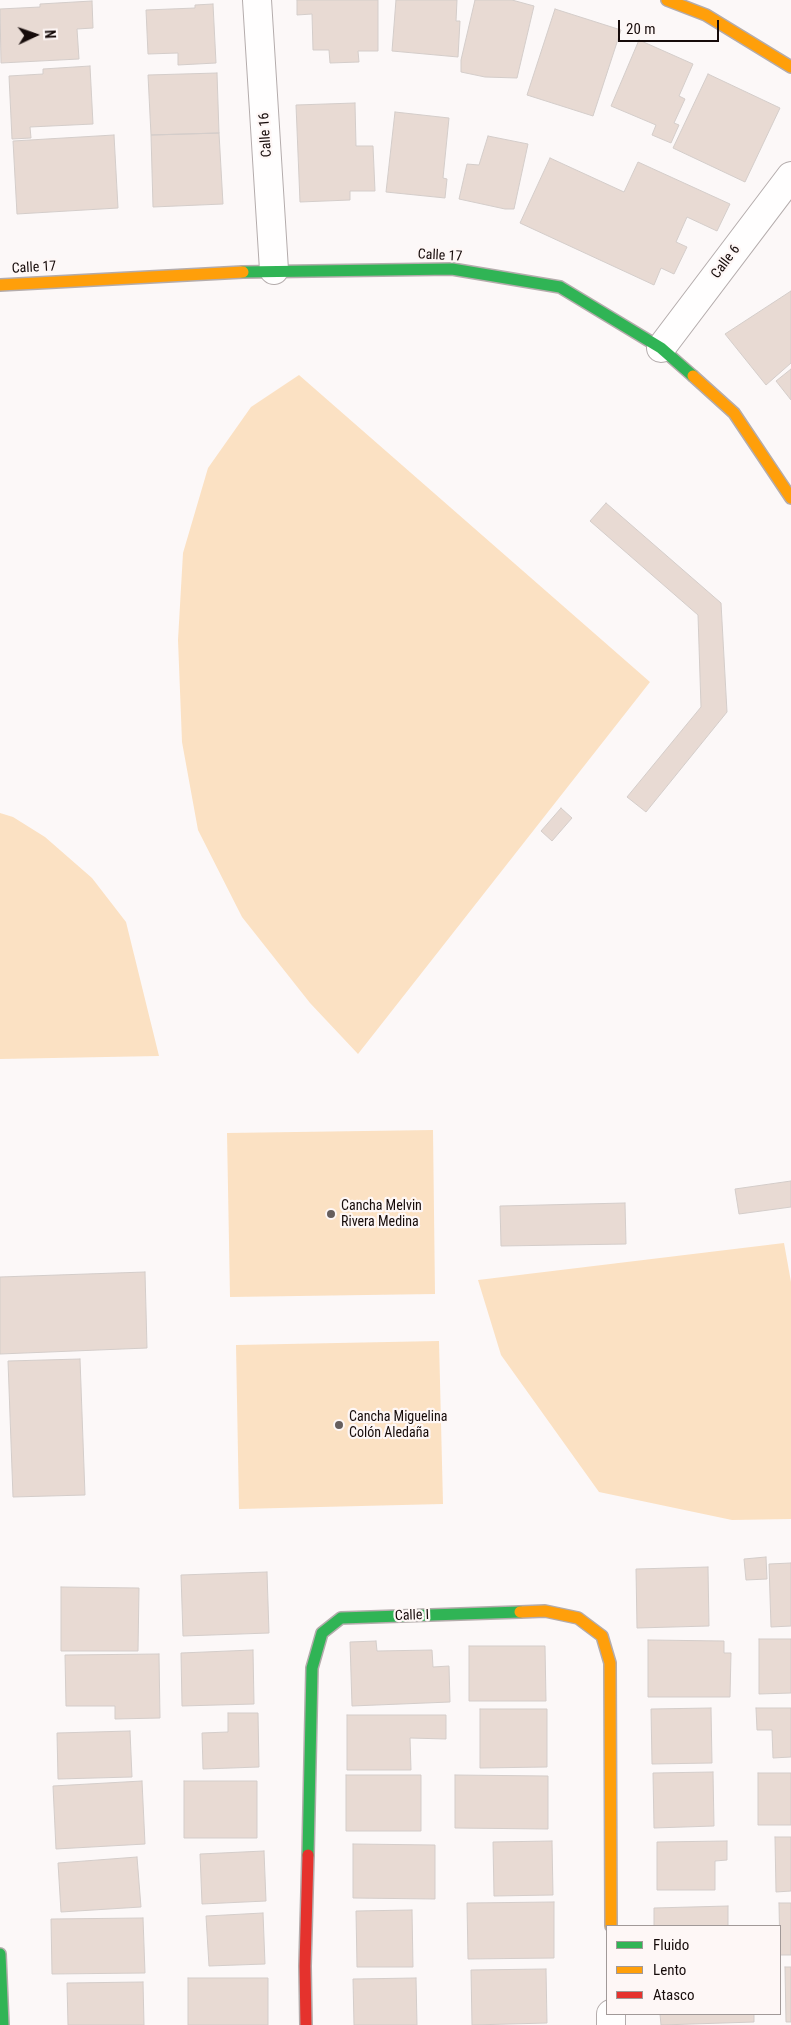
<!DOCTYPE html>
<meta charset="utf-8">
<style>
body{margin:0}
#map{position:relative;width:791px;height:2025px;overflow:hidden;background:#fcf8f8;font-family:"Roboto Condensed",sans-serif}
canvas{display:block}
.legend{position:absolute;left:606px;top:1925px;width:175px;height:90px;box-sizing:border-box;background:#fef7f6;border:1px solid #a19998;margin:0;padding:6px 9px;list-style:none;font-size:15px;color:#160b0a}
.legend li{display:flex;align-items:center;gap:10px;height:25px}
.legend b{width:25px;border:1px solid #a19998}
.north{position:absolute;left:10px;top:10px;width:50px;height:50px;-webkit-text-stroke:4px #fef7f6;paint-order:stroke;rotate:87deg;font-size:14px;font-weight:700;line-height:20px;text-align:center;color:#160b0a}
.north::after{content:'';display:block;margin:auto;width:18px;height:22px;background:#160b0a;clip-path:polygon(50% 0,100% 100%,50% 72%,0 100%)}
.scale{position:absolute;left:618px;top:20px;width:101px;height:22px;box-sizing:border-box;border:2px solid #160b0a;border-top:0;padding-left:6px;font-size:15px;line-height:18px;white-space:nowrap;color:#160b0a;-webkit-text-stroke:4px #fef7f6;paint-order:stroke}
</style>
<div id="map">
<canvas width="791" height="2025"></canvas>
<ul class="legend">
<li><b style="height:6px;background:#30b455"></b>Fluido</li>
<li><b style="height:6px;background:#ff9f0a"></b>Lento</li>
<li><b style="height:6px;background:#e5322d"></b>Atasco</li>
</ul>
<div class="north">N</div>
<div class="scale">20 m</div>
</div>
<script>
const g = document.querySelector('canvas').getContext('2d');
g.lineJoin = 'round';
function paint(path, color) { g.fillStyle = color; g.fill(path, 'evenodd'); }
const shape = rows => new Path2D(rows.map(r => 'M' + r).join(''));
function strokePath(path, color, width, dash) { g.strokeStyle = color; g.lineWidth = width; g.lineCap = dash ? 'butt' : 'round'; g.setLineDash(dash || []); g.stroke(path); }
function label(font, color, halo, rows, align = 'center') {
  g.font = font + ' "Roboto Condensed",sans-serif'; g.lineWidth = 4.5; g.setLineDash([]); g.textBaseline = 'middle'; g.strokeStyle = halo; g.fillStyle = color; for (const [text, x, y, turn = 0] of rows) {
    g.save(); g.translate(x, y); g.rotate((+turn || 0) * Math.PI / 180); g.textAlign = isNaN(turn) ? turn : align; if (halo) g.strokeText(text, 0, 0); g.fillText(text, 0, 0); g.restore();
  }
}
const green = shape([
 [299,375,650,682,358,1054,310,1003,242,917,198,830,182,742,178,640,183,553,208,468,251,407],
 [0,813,13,817,45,837,92,878,126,922,159,1056,0,1059],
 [433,1130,435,1294,230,1297,227,1133],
 [784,1243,791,1282,791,1519,732,1520,599,1492,501,1355,478,1280],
 [439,1341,443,1504,239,1509,236,1345]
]);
const building = shape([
 [297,0,378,0,378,51,358,51,359,62,330,63,329,50,313,50,312,14,297,15,297,0],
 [396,0,457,0,456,21,460,21,458,57,392,51,396,0],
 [475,0,512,0,534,6,517,78,485,77,461,72,461,60,475,0],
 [92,1,93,28,77,29,79,59,1,63,0,9,40,7,40,4,92,1],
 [213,4,216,63,178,65,178,53,148,54,146,10,195,8,195,5,213,4],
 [555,9,621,30,593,116,527,95,555,9],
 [639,40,693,64,679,96,685,99,674,123,679,125,671,143,652,135,656,125,611,106,639,40],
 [90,66,93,124,30,127,31,138,12,139,9,76,43,74,43,69,90,66],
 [217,73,219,133,151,135,148,75,217,73],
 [708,74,780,108,745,182,673,148,708,74],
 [355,103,356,146,373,146,375,191,350,191,350,200,300,202,296,105,355,103],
 [395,112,449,118,443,178,447,179,445,198,386,192,395,112],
 [219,133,223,204,153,207,151,135,219,133],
 [114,135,118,208,17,214,13,141,114,135],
 [488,136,528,144,514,209,505,209,459,199,467,164,479,165,488,136],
 [550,158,624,192,638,162,730,204,717,231,687,217,676,242,687,247,674,274,661,268,654,285,520,223,550,158],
 [791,291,791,363,766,385,725,334,791,291],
 [791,369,791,400,776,381,791,369],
 [606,503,721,603,727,712,646,812,627,797,701,707,698,615,590,521,606,503],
 [561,808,572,818,552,841,541,831,561,808],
 [791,1181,791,1207,739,1214,735,1189,791,1181],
 [625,1203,626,1244,501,1246,500,1206,625,1203],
 [145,1272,147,1348,0,1354,0,1277,145,1272],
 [80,1359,85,1495,13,1497,8,1361,80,1359],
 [766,1557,767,1579,746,1580,744,1559,766,1557],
 [791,1563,791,1626,771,1627,769,1564,791,1563],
 [708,1567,709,1626,637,1628,636,1569,708,1567],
 [267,1572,269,1633,183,1636,181,1575,267,1572],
 [61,1587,139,1588,138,1651,61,1651,61,1587],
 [759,1639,791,1639,791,1693,759,1694,759,1639],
 [648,1640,724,1641,724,1653,731,1653,730,1697,648,1697,648,1640],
 [376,1641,377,1651,432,1650,433,1667,449,1666,450,1702,352,1706,350,1642,376,1641],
 [469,1646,545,1646,546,1701,469,1701,469,1646],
 [253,1650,254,1704,182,1706,181,1653,253,1650],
 [159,1654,160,1718,115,1719,115,1706,66,1706,65,1655,159,1654],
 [711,1708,712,1763,652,1764,651,1709,711,1708],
 [756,1708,791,1708,791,1757,773,1758,772,1730,757,1730,756,1708],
 [480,1709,547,1709,547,1767,480,1768,480,1709],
 [228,1713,258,1713,259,1767,203,1769,202,1733,228,1732,228,1713],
 [347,1715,446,1715,446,1739,410,1738,411,1770,347,1770,347,1715],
 [130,1731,132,1777,58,1779,57,1733,130,1731],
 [713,1772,714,1826,654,1828,653,1773,713,1772],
 [758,1773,791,1773,791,1825,758,1825,758,1773],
 [346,1775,421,1775,421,1831,346,1831,346,1775],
 [455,1775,548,1776,548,1829,455,1828,455,1775],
 [142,1781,145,1844,56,1849,53,1786,142,1781],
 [184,1781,257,1781,257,1838,184,1838,184,1781],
 [775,1837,791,1837,791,1891,776,1892,775,1837],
 [552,1841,553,1895,494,1896,493,1842,552,1841],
 [727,1841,727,1860,715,1861,715,1890,657,1890,657,1842,727,1841],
 [353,1844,435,1845,435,1899,353,1898,353,1844],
 [264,1851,266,1901,202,1904,200,1854,264,1851],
 [137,1857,141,1907,61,1912,58,1863,137,1857],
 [554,1902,554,1958,468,1959,467,1903,554,1902],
 [779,1903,791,1903,791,1955,780,1955,779,1903],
 [728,1906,728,1926,654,1926,654,1908,728,1906],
 [412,1910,413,1967,357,1967,356,1911,412,1910],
 [263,1913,265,1964,209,1966,206,1916,263,1913],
 [143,1918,145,1973,52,1974,51,1919,143,1918],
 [785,1967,791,1967,791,2022,786,2022,785,1967],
 [546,1969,547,2023,472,2025,471,1970,546,1969],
 [188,1978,268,1978,268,2025,188,2025,188,1978],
 [416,1978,417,2025,354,2025,353,1979,416,1978],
 [143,1982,144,2025,68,2025,67,1983,143,1982],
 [660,2014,754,2014,754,2022,661,2025,660,2014]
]);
const street = shape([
 [257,0,274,270],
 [661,348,791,176],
 [611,2014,611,2025]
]);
const fast = shape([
 [243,272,452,269,560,287,661,348,693,376],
 [308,1855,312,1668,322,1633,341,1618,520,1612],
 [0,1954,3,2025]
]);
const slow = shape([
 [667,0,706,15,791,67],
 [0,285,243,272],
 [693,376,734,413,791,498],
 [520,1612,545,1611,578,1618,602,1636,610,1663,611,1926]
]);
const jam = shape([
 [306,2025,305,1966,308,1855]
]);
const markers = [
 [331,1214,5,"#665e5d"],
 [339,1425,5,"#665e5d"]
];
const streetNames = [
 ["Calle 16",266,135,-94],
 ["Calle 17",440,256,3],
 ["Calle 6",726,262,-53],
 ["Calle 17",34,268,-3],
 ["Calle I",412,1616,-2]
];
const poiNames = [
 ["Cancha Melvin",341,1206],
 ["Rivera Medina",341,1222],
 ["Cancha Miguelina",349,1417],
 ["Colón Aledaña",349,1433]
];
paint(green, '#fbe1c3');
paint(building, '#e8dad3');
strokePath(building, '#d4cdca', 1);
strokePath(street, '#b4acac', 30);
strokePath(fast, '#b4acac', 14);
strokePath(slow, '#b4acac', 14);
strokePath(jam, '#b4acac', 14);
strokePath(street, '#fffefe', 28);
strokePath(fast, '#30b455', 11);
strokePath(slow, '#ff9f0a', 11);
strokePath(jam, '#e5322d', 11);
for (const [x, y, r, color] of markers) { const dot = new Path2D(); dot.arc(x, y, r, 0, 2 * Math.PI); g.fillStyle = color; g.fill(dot); strokePath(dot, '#fef7f6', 2); }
label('14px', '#160b0a', '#fef7f6', streetNames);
label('14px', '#160b0a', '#fef7f6', poiNames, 'left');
</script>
